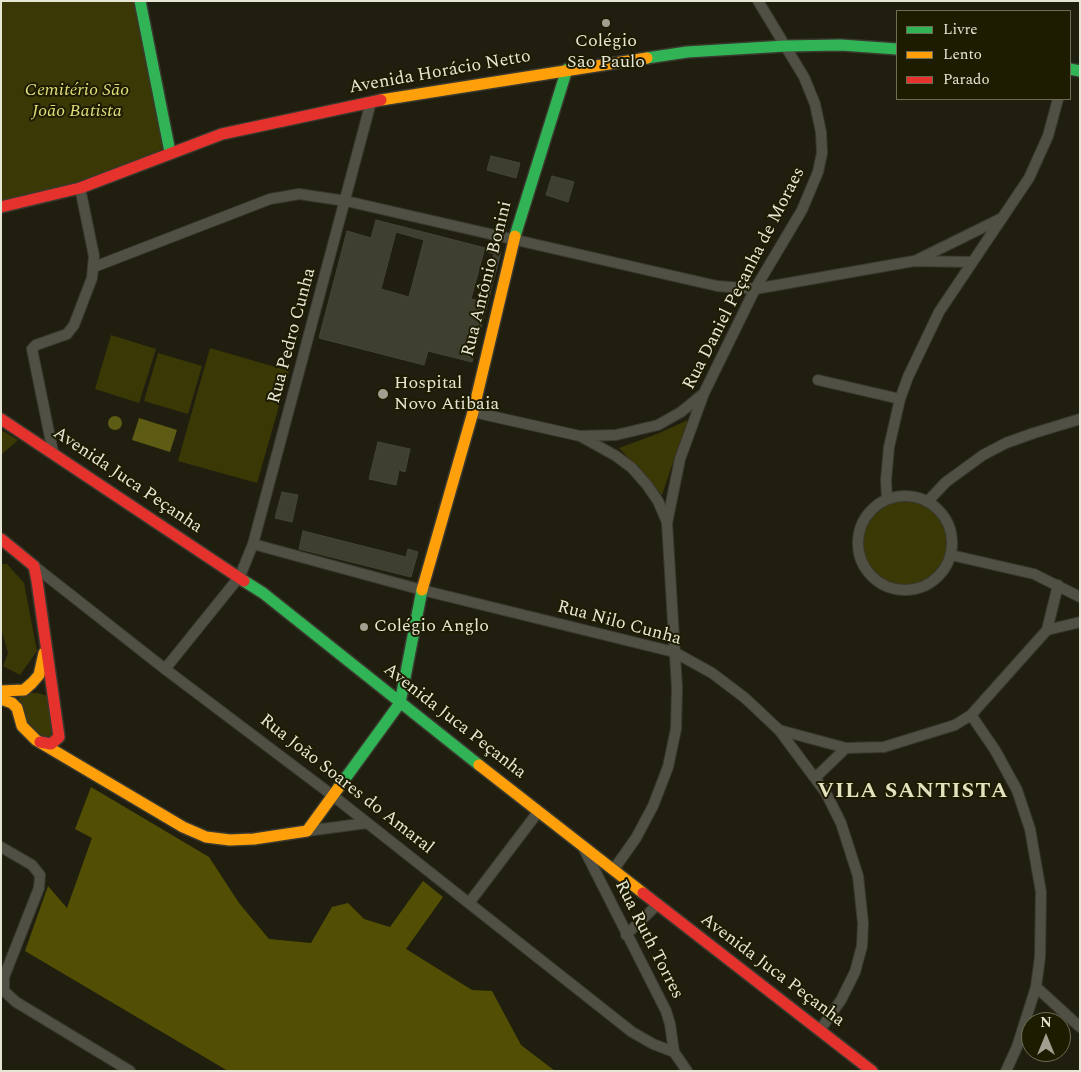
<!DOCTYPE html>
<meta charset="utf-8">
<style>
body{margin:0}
#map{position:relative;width:1081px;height:1072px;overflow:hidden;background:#201f0f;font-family:Spectral,serif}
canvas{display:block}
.frame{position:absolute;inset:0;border:2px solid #e6e6d5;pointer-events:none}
.legend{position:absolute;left:896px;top:10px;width:175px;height:90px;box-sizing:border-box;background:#1d1c01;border:1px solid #6d6d56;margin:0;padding:6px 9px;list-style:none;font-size:15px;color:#e6e6d5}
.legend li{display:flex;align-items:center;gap:10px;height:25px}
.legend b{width:25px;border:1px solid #6d6d56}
.north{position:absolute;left:1021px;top:1012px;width:50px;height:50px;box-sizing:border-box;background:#1d1c01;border:1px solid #6d6d56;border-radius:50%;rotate:0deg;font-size:14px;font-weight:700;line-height:20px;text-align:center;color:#e6e6d5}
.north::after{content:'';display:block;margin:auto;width:18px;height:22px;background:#a1a090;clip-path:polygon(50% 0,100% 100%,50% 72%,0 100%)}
</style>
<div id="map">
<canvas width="1081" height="1072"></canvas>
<div class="frame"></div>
<ul class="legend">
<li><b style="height:6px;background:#30b455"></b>Livre</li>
<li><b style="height:6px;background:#ff9f0a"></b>Lento</li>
<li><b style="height:6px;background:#e5322d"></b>Parado</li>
</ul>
<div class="north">N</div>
</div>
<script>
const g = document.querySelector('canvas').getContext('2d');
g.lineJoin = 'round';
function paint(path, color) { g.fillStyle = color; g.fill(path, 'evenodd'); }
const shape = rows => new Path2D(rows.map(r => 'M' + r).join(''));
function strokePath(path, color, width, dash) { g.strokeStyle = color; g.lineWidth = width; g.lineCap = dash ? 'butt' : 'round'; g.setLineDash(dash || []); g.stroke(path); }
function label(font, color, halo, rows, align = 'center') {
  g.font = font + ' Spectral,serif'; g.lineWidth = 4; g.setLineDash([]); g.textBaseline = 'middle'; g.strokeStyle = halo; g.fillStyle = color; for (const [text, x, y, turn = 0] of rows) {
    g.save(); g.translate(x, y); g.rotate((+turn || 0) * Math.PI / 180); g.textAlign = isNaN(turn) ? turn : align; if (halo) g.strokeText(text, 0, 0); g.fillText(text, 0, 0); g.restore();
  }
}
const green = shape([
 [1,1,135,1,163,149,80,183,1,201],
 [111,335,156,349,139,403,95,389],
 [210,348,289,371,257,483,178,461],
 [158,353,202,366,188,414,144,401],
 [688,420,669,474,662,495,619,448,657,434],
 [1,430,18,440,1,455],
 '863 543a42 42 0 1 1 84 0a42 42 0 1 1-84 0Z',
 [1,564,7,564,24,583,37,651,20,675,3,666,8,653,1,628],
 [25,693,38,693,47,696,56,738,31,736,18,701,20,695]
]);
const forest = shape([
 [91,787,209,857,239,903,269,939,311,943,332,907,348,903,364,919,390,927,423,881,443,897,406,949,472,990,492,991,521,1045,555,1071,228,1071,25,951,48,886,67,908,92,838,75,829]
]);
const water = shape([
 '108 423a7 7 0 1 1 14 0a7 7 0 1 1-14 0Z',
 [139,418,177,430,170,452,132,440]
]);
const building = shape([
 [491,156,520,163,516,178,487,170,491,156],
 [552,176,574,182,568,202,546,195,552,176],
 [376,220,501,252,472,362,428,351,424,365,319,338,347,231,371,238,376,220],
 [396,232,424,240,409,297,381,289,396,232],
 [484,251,494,254,482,301,471,299,484,251],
 [378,442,410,449,405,472,399,470,396,485,369,479,378,442],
 [282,492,298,495,292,522,275,518,282,492],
 [303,531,406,557,408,549,418,552,411,577,299,549,303,531]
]);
const street = shape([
 [917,260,1000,219],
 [94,267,270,199,299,194,346,201,717,286,755,289,914,261,971,262],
 [818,380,900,399],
 [473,412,580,436,616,456,632,468,647,485,658,501,667,522],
 [581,436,616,435,658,425,681,412,703,394],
 [53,452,32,349,36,345,67,334,74,325,92,278,94,256,80,188],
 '858 543a47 47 0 1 1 94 0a47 47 0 1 1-94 0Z',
 [887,499,886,480,889,447,900,399,908,377,939,312,1029,178,1048,136,1058,99],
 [928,501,946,482,983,455,1006,443,1034,433,1080,419],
 [253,544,422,590,674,652,712,673,745,698,779,730,826,793,841,823,858,876,863,923,862,946,855,972,841,1000,820,1030],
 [951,555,1034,574,1080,597],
 [34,566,165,669,332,795,632,1032,653,1044,674,1052],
 [1047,630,1080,622],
 [165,669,240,576,253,544,371,102],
 [971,715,995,750,1017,790,1030,829,1041,892,1040,957,1036,987,1017,1047,1006,1071],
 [779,730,846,748,884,747,955,725,971,715,1047,630,1058,585],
 [816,777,846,748],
 [307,831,367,823],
 [1,847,32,865,40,875,39,888,4,977,4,991,16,1002,130,1071],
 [583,847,666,1011,670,1024,674,1052,687,1071],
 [614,869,636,838,653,806,668,767,676,729,677,688,667,523,680,459,704,393,755,289,802,210,818,172,822,153,821,132,815,104,804,77,758,1],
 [469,903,538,812],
 [626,935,657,905],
 [1036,987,1080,1027]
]);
const fast = shape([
 [140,1,170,152],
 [647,58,687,52,785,46,841,45,897,49],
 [1070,69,1080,71],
 [515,236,567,69],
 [244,581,263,593,479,765],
 [339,787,400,703,422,590]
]);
const slow = shape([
 [381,100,647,58],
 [422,590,473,412,515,236],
 [1,691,24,690,32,683,39,675,44,653],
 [1,699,12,703,17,708,22,726,36,740,183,827,206,837,230,840,254,839,307,831,339,787],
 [479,765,643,893]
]);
const jam = shape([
 [1,207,80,188,222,134,381,100],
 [1,419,244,581],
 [1,539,34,566,37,581,59,737,51,744,40,742],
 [643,893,872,1071]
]);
const markers = [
 [606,23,5,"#a1a090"],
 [383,394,6,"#a1a090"],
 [364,627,5,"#a1a090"]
];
const poiNames = [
 ["Colégio",606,42,"center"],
 ["São Paulo",606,63,"center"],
 ["Hospital",394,384],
 ["Novo Atibaia",394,405],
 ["Colégio Anglo",374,627]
];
const streetNames = [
 ["Avenida Horácio Netto",440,73,-10],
 ["Rua Antônio Bonini",488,279,-76],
 ["Rua Daniel Peçanha de Moraes",745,279,-63],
 ["Rua Pedro Cunha",293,336,-75],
 ["Avenida Juca Peçanha",127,481,34],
 ["Rua Nilo Cunha",619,624,15],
 ["Avenida Juca Peçanha",454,722,38],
 ["Rua João Soares do Amaral",346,785,38],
 ["Rua Ruth Torres",648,940,63],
 ["Avenida Juca Peçanha",772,971,37]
];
const parkNames = [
 ["Cemitério São",77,91],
 ["João Batista",77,112]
];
const districtNames = [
 ["VILA SANTISTA",913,793]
];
paint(green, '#3a3805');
paint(forest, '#524f05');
paint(water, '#5e5b14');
paint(building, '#3f3f30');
strokePath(building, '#454537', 1);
strokePath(street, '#3a392f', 12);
strokePath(fast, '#3a392f', 14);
strokePath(slow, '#3a392f', 14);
strokePath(jam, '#3a392f', 14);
strokePath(street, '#505045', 10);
strokePath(fast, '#30b455', 11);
strokePath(slow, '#ff9f0a', 11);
strokePath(jam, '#e5322d', 11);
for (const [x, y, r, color] of markers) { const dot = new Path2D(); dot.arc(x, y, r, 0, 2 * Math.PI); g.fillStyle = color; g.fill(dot); strokePath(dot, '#1d1c01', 2); }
label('18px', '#e6e6d5', '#1d1c01', poiNames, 'left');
label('18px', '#e6e6d5', '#1d1c01', streetNames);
label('italic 18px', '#e1de79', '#1d1c01', parkNames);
g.letterSpacing = '1px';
label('bold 22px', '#e2e2bf', '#1d1c01', districtNames);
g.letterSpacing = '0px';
</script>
